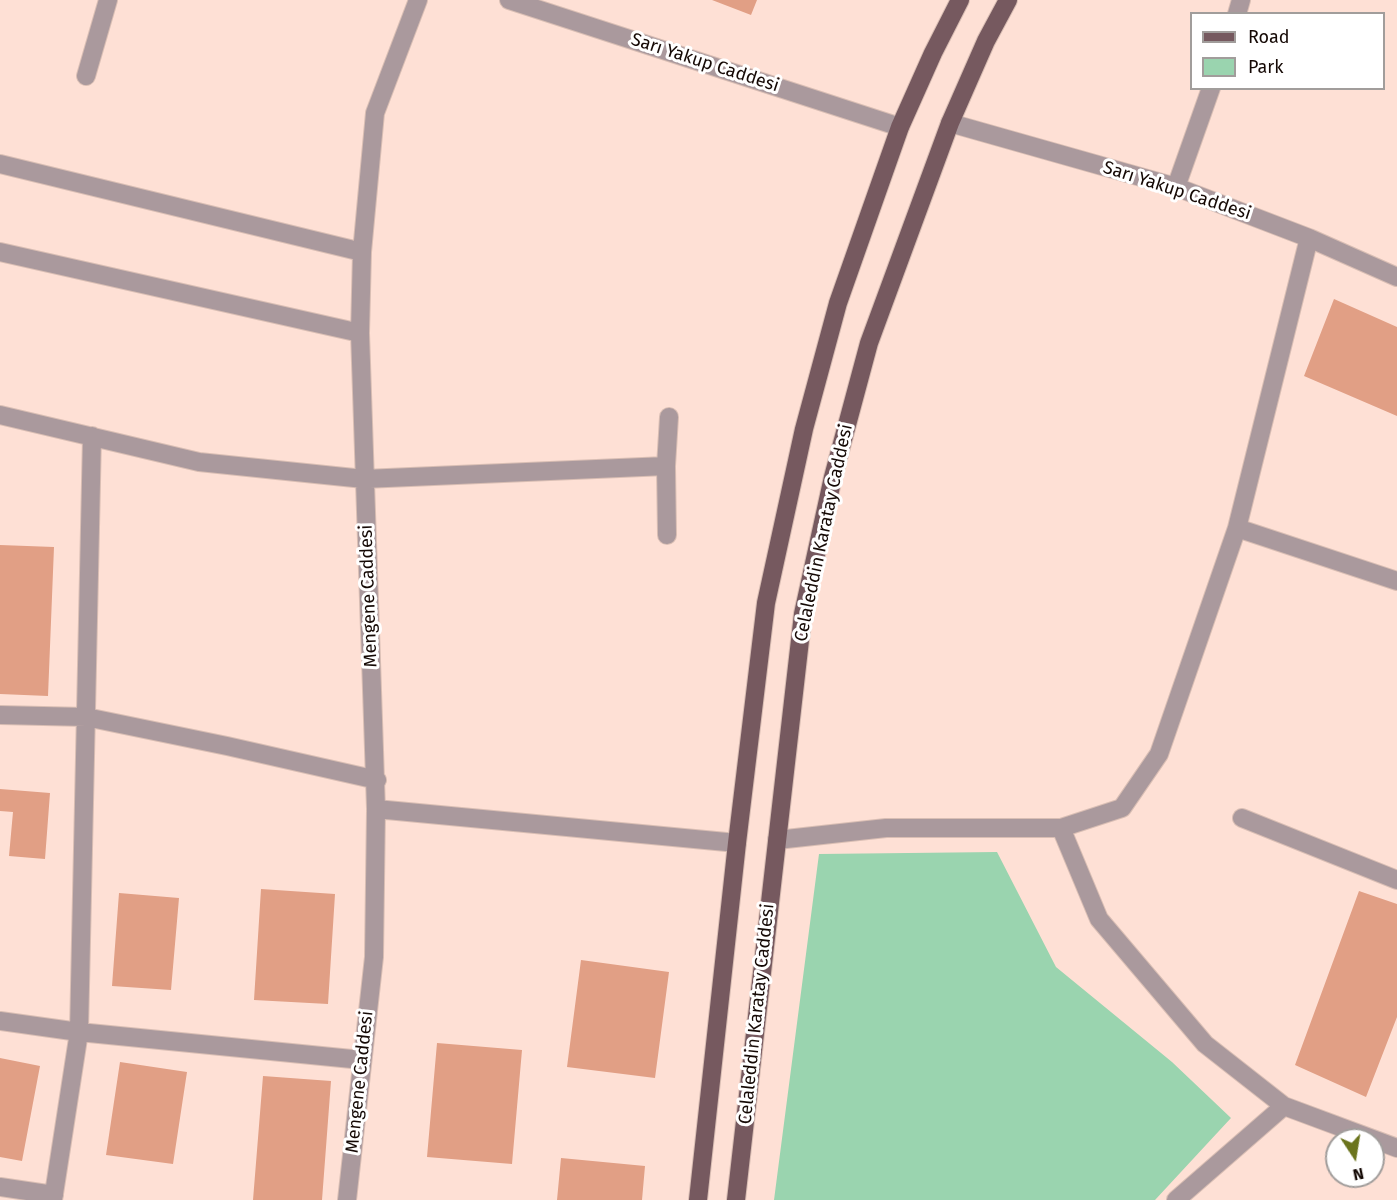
<!DOCTYPE html>
<meta charset="utf-8">
<style>
body{margin:0}
#map{position:relative;width:1397px;height:1200px;overflow:hidden;background:#fee0d5;font-family:"Fira Sans",sans-serif}
canvas{display:block}
.legend{position:absolute;left:1190px;top:12px;width:195px;height:78px;box-sizing:border-box;background:#fff;border:2px solid #a19d9b;margin:0;padding:8px 10px;list-style:none;font-size:18px;color:#150905}
.legend li{display:flex;align-items:center;gap:12px;height:30px}
.legend b{width:30px;border:2px solid #a19d9b}
.north{position:absolute;left:1325px;top:1128px;width:60px;height:60px;box-sizing:border-box;background:#fff;border:2px solid #a19d9b;border-radius:50%;rotate:168deg;font-size:16px;font-weight:700;line-height:24px;text-align:center;color:#150905}
.north::after{content:'';display:block;margin:auto;width:21px;height:27px;background:#6b741d;clip-path:polygon(50% 0,100% 100%,50% 72%,0 100%)}
</style>
<div id="map">
<canvas width="1397" height="1200"></canvas>
<ul class="legend">
<li><b style="height:8px;background:#76595f"></b>Road</li>
<li><b style="height:16px;background:#9ad4af"></b>Park</li>
</ul>
<div class="north">N</div>
</div>
<script>
const g = document.querySelector('canvas').getContext('2d');
g.lineJoin = 'round';
function paint(path, color) { g.fillStyle = color; g.fill(path, 'evenodd'); }
const shape = rows => new Path2D(rows.map(r => 'M' + r).join(''));
function strokePath(path, color, width, dash) { g.strokeStyle = color; g.lineWidth = width; g.lineCap = dash ? 'butt' : 'round'; g.setLineDash(dash || []); g.stroke(path); }
function label(font, color, halo, rows, align = 'center') {
  g.font = font + ' "Fira Sans",sans-serif'; g.lineWidth = 6; g.setLineDash([]); g.textBaseline = 'middle'; g.strokeStyle = halo; g.fillStyle = color; for (const [text, x, y, turn = 0] of rows) {
    g.save(); g.translate(x, y); g.rotate((+turn || 0) * Math.PI / 180); g.textAlign = isNaN(turn) ? turn : align; if (halo) g.strokeText(text, 0, 0); g.fillText(text, 0, 0); g.restore();
  }
}
const green = shape([
 [997,852,1056,967,1172,1062,1231,1118,1155,1200,774,1200,819,854]
]);
const building = shape([
 [712,0,757,0,751,15],
 [1334,299,1397,327,1397,416,1304,376],
 [0,545,54,547,48,696,0,694],
 [0,789,50,793,45,859,9,856,13,812,0,811],
 [261,889,335,894,328,1004,254,1000],
 [1359,891,1397,904,1397,1017,1366,1097,1295,1065],
 [119,893,179,898,171,990,112,986],
 [581,960,669,972,655,1078,567,1067],
 [437,1043,522,1050,512,1164,427,1157],
 [0,1058,40,1066,22,1161,0,1157],
 [120,1062,187,1072,173,1164,106,1155],
 [263,1076,331,1081,322,1200,253,1200],
 [561,1158,645,1166,642,1200,557,1200]
]);
const minor = shape([
 [509,0,900,127],
 [1237,14,1241,0],
 [86,76,108,0],
 [950,123,1176,187,1309,238,1397,277],
 [0,164,362,252],
 [1176,187,1211,88],
 [0,252,360,333],
 [0,415,199,462,364,479,666,466,669,417],
 [666,466,667,535],
 [1237,528,1397,581],
 [0,715,86,717,227,746,377,780],
 [376,809,737,843],
 [1242,818,1397,880],
 [1061,828,1099,919,1205,1044,1284,1106,1397,1148],
 [777,840,886,828,1061,828,1122,808,1159,754,1237,528,1309,238],
 [0,1021,79,1032,362,1060],
 [0,1187,54,1195],
 [53,1200,79,1032,92,436],
 [347,1200,374,957,376,809,360,333,362,252,375,113,418,0],
 [1176,1200,1284,1106]
]);
const major = shape([
 [698,1200,737,843,766,603,804,429,838,303,900,127,933,53,960,0],
 [736,1200,803,614,833,477,869,343,950,123,986,41,1008,0]
]);
const streetNames = [
 ["Sarı Yakup Caddesi",705,63,18],
 ["Sarı Yakup Caddesi",1177,191,18],
 ["Celaleddin Karatay Caddesi",824,533,-78],
 ["Mengene Caddesi",369,596,-92],
 ["Celaleddin Karatay Caddesi",757,1014,-84],
 ["Mengene Caddesi",360,1082,-84]
];
paint(green, '#9ad4af');
paint(building, '#e19f85');
strokePath(minor, '#d9beb4', 20);
strokePath(major, '#d9beb4', 20);
strokePath(minor, '#aa999d', 18);
strokePath(major, '#76595f', 18);
label('18px', '#150905', '#fff', streetNames);
</script>
